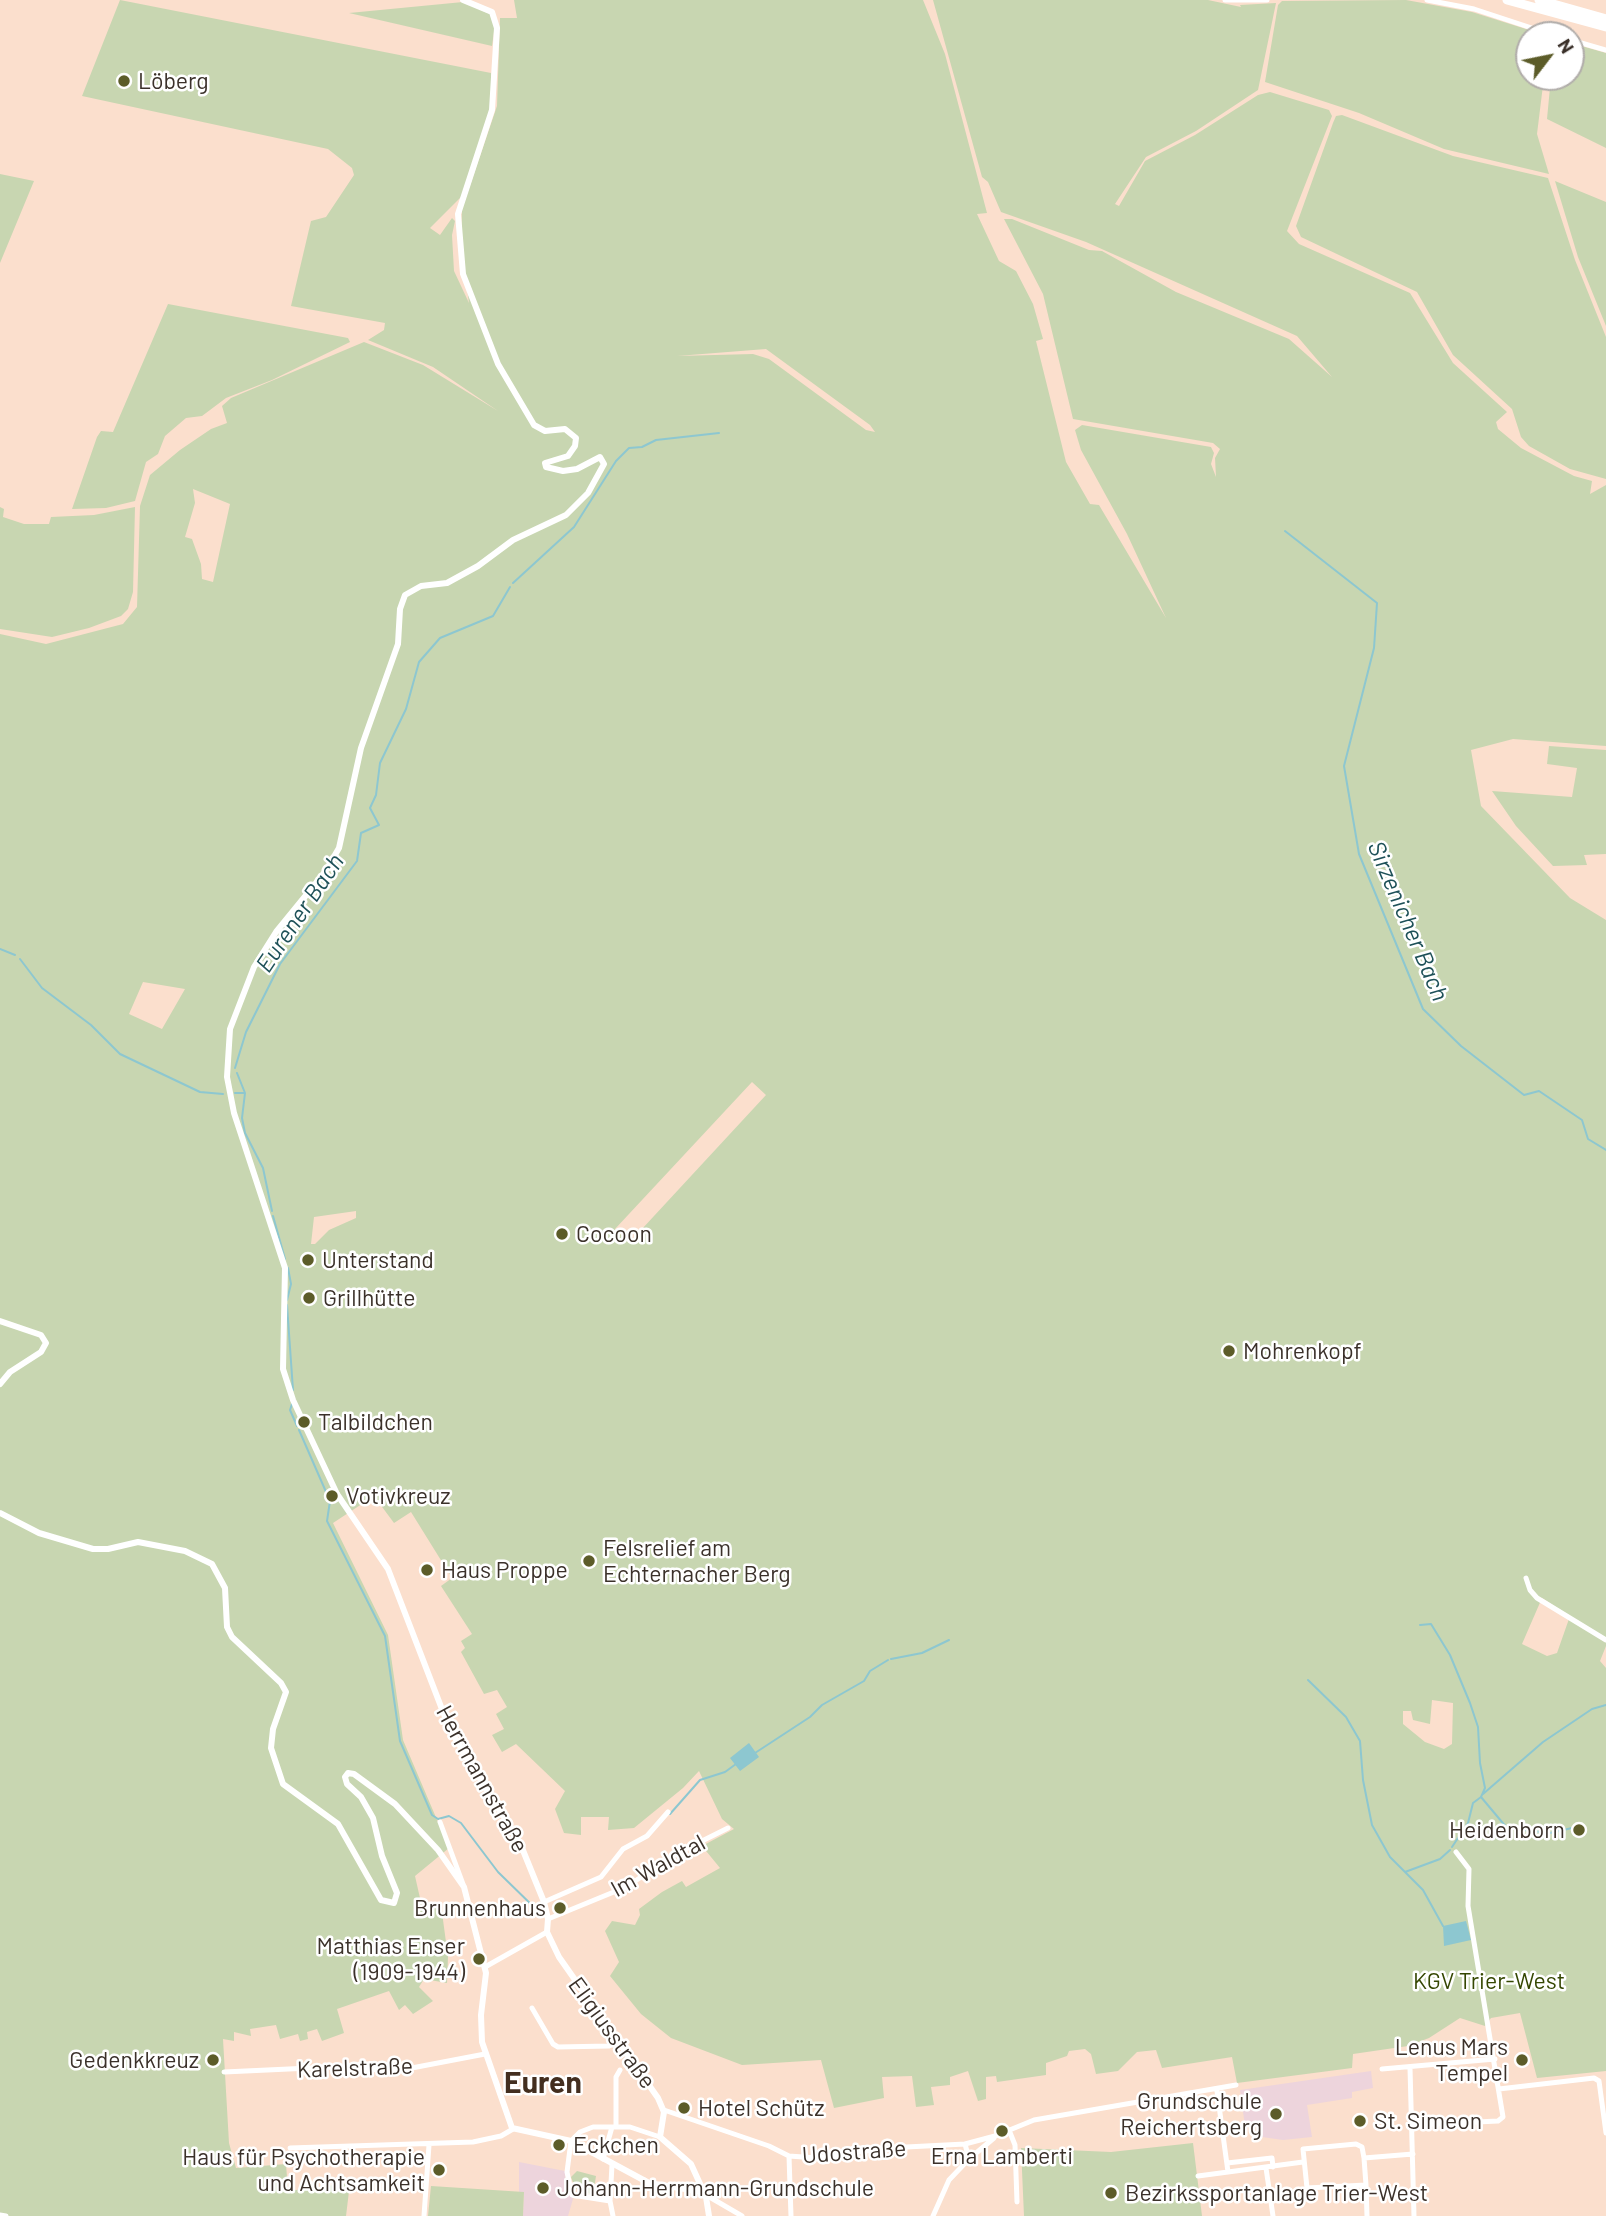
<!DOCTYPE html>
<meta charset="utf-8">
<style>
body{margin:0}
#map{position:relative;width:1606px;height:2216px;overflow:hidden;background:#fbdfcd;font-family:Barlow,sans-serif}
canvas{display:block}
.north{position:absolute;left:1515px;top:21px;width:70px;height:70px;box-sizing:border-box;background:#fff;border:2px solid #b1adaa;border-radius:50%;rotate:58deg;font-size:19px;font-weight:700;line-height:28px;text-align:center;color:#3b312a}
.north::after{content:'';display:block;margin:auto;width:24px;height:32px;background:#5c5c29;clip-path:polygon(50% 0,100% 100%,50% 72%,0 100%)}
</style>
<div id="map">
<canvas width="1606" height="2216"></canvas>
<div class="north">N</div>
</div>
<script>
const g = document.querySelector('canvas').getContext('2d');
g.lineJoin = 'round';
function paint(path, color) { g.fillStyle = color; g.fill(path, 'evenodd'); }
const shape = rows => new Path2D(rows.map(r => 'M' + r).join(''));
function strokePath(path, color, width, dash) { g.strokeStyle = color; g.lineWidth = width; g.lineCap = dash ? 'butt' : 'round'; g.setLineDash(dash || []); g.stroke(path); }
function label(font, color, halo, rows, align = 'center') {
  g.font = font + ' Barlow,sans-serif'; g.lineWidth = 5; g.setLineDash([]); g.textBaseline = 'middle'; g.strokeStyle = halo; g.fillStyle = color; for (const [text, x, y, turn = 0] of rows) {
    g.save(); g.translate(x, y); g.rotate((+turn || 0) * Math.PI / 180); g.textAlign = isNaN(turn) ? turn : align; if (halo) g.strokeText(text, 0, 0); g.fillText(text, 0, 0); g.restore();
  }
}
const education = shape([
 [1371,2071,1373,2088,1352,2092,1352,2098,1307,2105,1312,2137,1283,2140,1262,2137,1259,2124,1245,2126,1240,2090],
 [519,2162,565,2171,566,2185,573,2199,568,2216,523,2216,524,2192,519,2192]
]);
const green = shape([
 [120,0,491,73,492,105,462,196,430,228,440,235,452,218,455,221,452,235,454,271,469,303,461,244,462,209,497,106,500,18,517,18,514,0,923,0,945,54,987,213,977,214,999,261,1016,271,1033,304,1043,339,1036,341,1066,462,1090,504,1099,505,1166,618,1127,534,1081,450,1075,430,1082,425,1211,447,1214,453,1211,464,1216,477,1215,458,1220,449,1213,443,1073,419,1043,294,1004,219,1012,219,1089,250,1102,251,1176,292,1289,339,1332,377,1297,336,1086,242,1001,212,988,182,982,177,933,0,1208,0,1241,7,1240,5,1276,3,1258,90,1196,131,1146,157,1115,204,1119,206,1145,161,1195,135,1258,95,1270,92,1329,110,1332,116,1287,231,1299,244,1410,293,1453,363,1507,412,1496,422,1498,429,1521,448,1574,476,1592,481,1590,494,1606,485,1606,746,1513,739,1471,750,1481,806,1570,898,1606,920,1606,1646,1600,1661,1606,1668,1606,2071,1537,2078,1520,2013,1491,2018,1485,2026,1460,2018,1429,2038,1408,2046,1353,2054,1352,2068,1237,2083,1232,2057,1162,2068,1156,2050,1137,2052,1118,2071,1096,2074,1091,2054,1085,2049,1069,2051,1067,2056,1046,2063,1046,2075,997,2082,996,2076,986,2077,986,2099,978,2101,968,2071,950,2077,950,2085,931,2087,934,2105,916,2107,912,2076,882,2077,884,2098,834,2108,821,2060,742,2065,671,2038,641,2014,610,1976,619,1962,605,1931,612,1921,635,1925,640,1915,639,1909,662,1892,682,1881,686,1887,720,1868,702,1846,734,1829,722,1819,699,1771,683,1788,634,1828,608,1830,609,1817,581,1817,581,1835,564,1833,555,1809,565,1791,516,1744,502,1752,492,1735,504,1729,496,1714,507,1707,497,1690,484,1694,461,1652,465,1648,461,1641,472,1634,441,1586,452,1578,411,1512,394,1523,374,1496,333,1523,388,1635,403,1740,449,1848,415,1876,422,1907,441,1905,448,1957,447,1983,424,1979,419,1987,433,2001,413,2014,405,2005,399,2010,389,1991,337,2009,344,2033,322,2041,317,2029,307,2032,308,2039,300,2041,298,2034,280,2039,276,2025,250,2029,251,2036,234,2032,234,2041,223,2039,229,2143,236,2168,286,2164,288,2191,350,2183,346,2216,0,2216,0,634,46,644,123,624,137,607,140,506,150,475,180,450,211,429,227,423,222,406,231,398,364,342,423,365,498,411,433,367,368,340,384,330,385,323,291,306,311,221,326,217,354,175,352,168,328,149,82,96],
 [766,349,870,425,875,432,866,430,769,359,753,354,677,356],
 [193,489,230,504,213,582,202,579,201,564,192,539,185,537,195,503],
 [143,982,185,989,162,1029,129,1014],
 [752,1082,766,1095,629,1243,615,1229],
 [356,1211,356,1218,329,1230,315,1244,311,1244,314,1217],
 [1542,1598,1570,1616,1557,1653,1547,1656,1522,1644],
 [1432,1700,1453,1703,1452,1744,1444,1749,1425,1742,1403,1724,1403,1711,1411,1711,1413,1720,1430,1724],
 [1406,0,1472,12,1545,35,1529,35,1529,77,1544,77,1537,134,1549,174,1444,149,1359,113,1265,82,1278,5,1282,1],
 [463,2,492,15,495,25,492,46,349,13],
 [1571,43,1606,53,1606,148,1547,119,1551,77,1571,77],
 [1342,115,1453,156,1548,178,1575,260,1606,337,1606,479,1570,469,1529,446,1521,437,1512,409,1453,355,1417,292,1301,237,1296,226,1333,123,1336,116],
 [0,174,34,181,0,263],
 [1555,181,1606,202,1606,326,1578,257],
 [168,304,348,338,350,342,272,380,226,398,202,416,186,418,165,436,158,454,146,462,135,501,106,508,72,509,97,437,101,431,113,432],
 [0,507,4,509,3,517,24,524,49,524,51,517,94,515,135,507,133,592,128,609,121,616,89,628,52,637,0,629],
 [1549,746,1606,750,1606,854,1584,855,1587,865,1553,866,1516,826,1492,791,1572,797,1577,768,1547,764],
 [1193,2143,1202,2216,1024,2216,1021,2148,1111,2152],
 [577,2171,596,2176,593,2195,575,2188,571,2177],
 [431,2186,524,2192,523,2216,428,2216]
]);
const water = shape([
 [749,1743,759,1757,740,1771,730,1758],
 [1466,1921,1471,1940,1444,1946,1443,1926]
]);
const stream = shape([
 [1285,531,1377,603,1374,648,1344,766,1359,854,1423,1009,1461,1046,1524,1095,1539,1091,1582,1120,1588,1139,1606,1150],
 [513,583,574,527,616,461,629,448,642,447,656,440,719,433],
 [0,949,15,955],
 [20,959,42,988,91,1025,120,1054,200,1092,223,1094],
 [235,1068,246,1032,280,964,357,861,361,833,379,825,370,808,376,795,380,763,406,709,419,662,440,638,493,616,510,587],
 [237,1073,245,1093,242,1118,245,1133,263,1168,272,1211],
 [235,1093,244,1093],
 [273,1216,285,1259],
 [287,1300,291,1284,288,1268],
 [287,1305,293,1390],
 [292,1404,290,1410,297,1426],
 [299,1430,330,1501,327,1521,385,1636,400,1741,432,1815,438,1819,449,1816,461,1823,498,1872,541,1914],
 [1420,1625,1431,1624,1450,1655,1470,1703,1478,1727,1480,1763,1485,1788,1481,1797],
 [891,1659,922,1653,949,1640],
 [1308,1680,1346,1717,1360,1741,1363,1780,1372,1825,1390,1857,1405,1872],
 [755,1753,810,1717,822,1705,864,1681,870,1671,888,1660],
 [1483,1794,1543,1742,1592,1709,1606,1705],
 [670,1814,700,1780,725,1772,736,1764],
 [1574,1828,1579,1830],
 [1550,1833,1572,1828],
 [1452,1847,1468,1823,1473,1803,1481,1797,1507,1828,1549,1833],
 [1443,1926,1423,1890,1405,1872,1440,1859,1450,1850]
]);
const minor = shape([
 [1225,0,1267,0],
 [1427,0,1474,9,1553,35],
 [1571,40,1606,50],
 [1526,1578,1530,1590,1537,1598,1606,1640],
 [440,1822,463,1884],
 [544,1902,601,1877,623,1849,647,1836,668,1812],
 [548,1919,626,1887,676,1854,728,1828],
 [485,1967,547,1932],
 [532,2008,553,2044,558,2047,609,2046,616,2042],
 [1410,2068,1414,2216],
 [1382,2069,1495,2059],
 [224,2072,332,2067,396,2071,485,2054],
 [1499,2089,1594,2078,1599,2081,1606,2133],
 [1217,2091,1228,2172],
 [664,2110,769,2146,789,2156,817,2158,887,2148,965,2144,995,2136,1034,2120,1236,2085],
 [1412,2125,1498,2121,1503,2117,1468,1906,1469,1869,1456,1852],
 [616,2127,616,2077,620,2070],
 [1009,2130,1015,2145,1017,2202],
 [290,2148,473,2142,501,2136,513,2129],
 [789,2156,791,2216],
 [1364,2158,1413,2154],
 [603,2159,612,2127],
 [969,2159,994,2138],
 [1227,2163,1272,2158,1273,2167],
 [612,2165,610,2201,613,2216],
 [1266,2168,1273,2216],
 [1198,2176,1303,2162],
 [1366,2185,1307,2188,1303,2149,1356,2144,1362,2147,1364,2158,1366,2185,1367,2216],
 [706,2195,742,2216],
 [610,2201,572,2195,567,2172,571,2141,580,2132,593,2127,630,2127,660,2137],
 [0,2215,6,2216],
 [424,2216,429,2145],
 [933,2216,949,2180,969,2159,965,2144]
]);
const tertiary = shape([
 [463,0,492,12,497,28,492,110,458,214,463,274,498,364,534,425,545,431,565,429,576,438,575,446,568,456,545,463,546,467,563,471,577,469,600,457,604,464,588,493,566,515,513,540,478,566,447,583,421,586,405,595,400,609,398,644,361,748,339,848,325,872,276,932,254,967,230,1029,227,1077,234,1113,285,1268,283,1369,293,1400,337,1494,388,1569,450,1730,520,1843,544,1902,548,1919,547,1932,559,1957,658,2098,664,2112,660,2137,691,2164,706,2197,709,2216],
 [0,1321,41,1335,46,1343,41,1352,10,1372,0,1384],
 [0,1513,39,1533,93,1549,108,1549,138,1542,185,1551,212,1564,225,1588,227,1627,232,1637,281,1683,286,1692,273,1729,271,1748,283,1784,338,1824,381,1900,394,1903,397,1893,382,1856,373,1818,361,1797,347,1784,345,1777,348,1773,354,1774,395,1804,438,1850,464,1887,486,1973,481,2015,482,2042,512,2128,571,2141,649,2183,703,2192]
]);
const motorway = shape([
 [1507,0,1606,27],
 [1539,0,1606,19]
]);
const markers = [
 [124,81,7,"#5c5c29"],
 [562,1234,7,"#5c5c29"],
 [308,1260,7,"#5c5c29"],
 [309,1298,7,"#5c5c29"],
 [1229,1351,7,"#5c5c29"],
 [304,1422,7,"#5c5c29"],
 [332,1496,7,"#5c5c29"],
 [589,1561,7,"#5c5c29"],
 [427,1570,7,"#5c5c29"],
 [1579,1830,7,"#5c5c29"],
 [560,1908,7,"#5c5c29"],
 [479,1959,7,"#5c5c29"],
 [213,2060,7,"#5c5c29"],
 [1522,2060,7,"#5c5c29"],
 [684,2108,7,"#5c5c29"],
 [1276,2114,7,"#5c5c29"],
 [1360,2121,7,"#5c5c29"],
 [1002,2131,7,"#5c5c29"],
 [559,2145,7,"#5c5c29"],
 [439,2170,7,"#5c5c29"],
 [543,2188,7,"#5c5c29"],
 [1111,2193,7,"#5c5c29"]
];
const poiNames = [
 ["Löberg",138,81],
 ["Cocoon",576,1234],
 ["Unterstand",322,1260],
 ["Grillhütte",323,1298],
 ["Mohrenkopf",1243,1351],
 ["Talbildchen",318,1422],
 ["Votivkreuz",346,1496],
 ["Felsrelief am",603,1548],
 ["Echternacher Berg",603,1574],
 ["Haus Proppe",441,1570],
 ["Heidenborn",1565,1830,"right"],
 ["Brunnenhaus",546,1908,"right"],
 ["Matthias Enser",465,1946,"right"],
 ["(1909-1944)",465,1972,"right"],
 ["Lenus Mars",1508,2047,"right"],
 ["Tempel",1508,2073,"right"],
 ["Gedenkkreuz",199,2060,"right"],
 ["Grundschule",1262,2101,"right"],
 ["Reichertsberg",1262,2127,"right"],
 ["Hotel Schütz",698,2108],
 ["St. Simeon",1374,2121],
 ["Eckchen",573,2145],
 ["Erna Lamberti",1002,2156,"center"],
 ["Haus für Psychotherapie",425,2157,"right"],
 ["und Achtsamkeit",425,2183,"right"],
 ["Johann-Herrmann-Grundschule",557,2188],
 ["Bezirkssportanlage Trier-West",1125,2193]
];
const streetNames = [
 ["Herrmannstraße",482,1779,61],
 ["Im Waldtal",658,1866,-29],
 ["Eligiusstraße",612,2033,54],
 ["Karelstraße",355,2068,-2],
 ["Udostraße",854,2152,-4]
];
const parkNames = [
 ["KGV Trier-West",1489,1981]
];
const waterNames = [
 ["Eurener Bach",300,913,-56],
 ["Sirzenicher Bach",1408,921,67]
];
const districtNames = [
 ["Euren",543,2083]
];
paint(education, '#edd4dc');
paint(green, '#c8d6b1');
paint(water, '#8dc7d0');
strokePath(stream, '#8dc7d0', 2);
strokePath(minor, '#fff', 5);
strokePath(tertiary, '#fff', 6);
strokePath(motorway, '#fff', 9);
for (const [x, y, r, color] of markers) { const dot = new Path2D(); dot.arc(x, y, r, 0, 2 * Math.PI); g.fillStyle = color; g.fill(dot); strokePath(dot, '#fff', 2.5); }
label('23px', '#3b312a', '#fff', poiNames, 'left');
label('23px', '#3b312a', '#fff', streetNames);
label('23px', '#354702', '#fff', parkNames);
label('italic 24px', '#1e5158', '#fff', waterNames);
label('bold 30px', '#432e1f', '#fff', districtNames);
</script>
